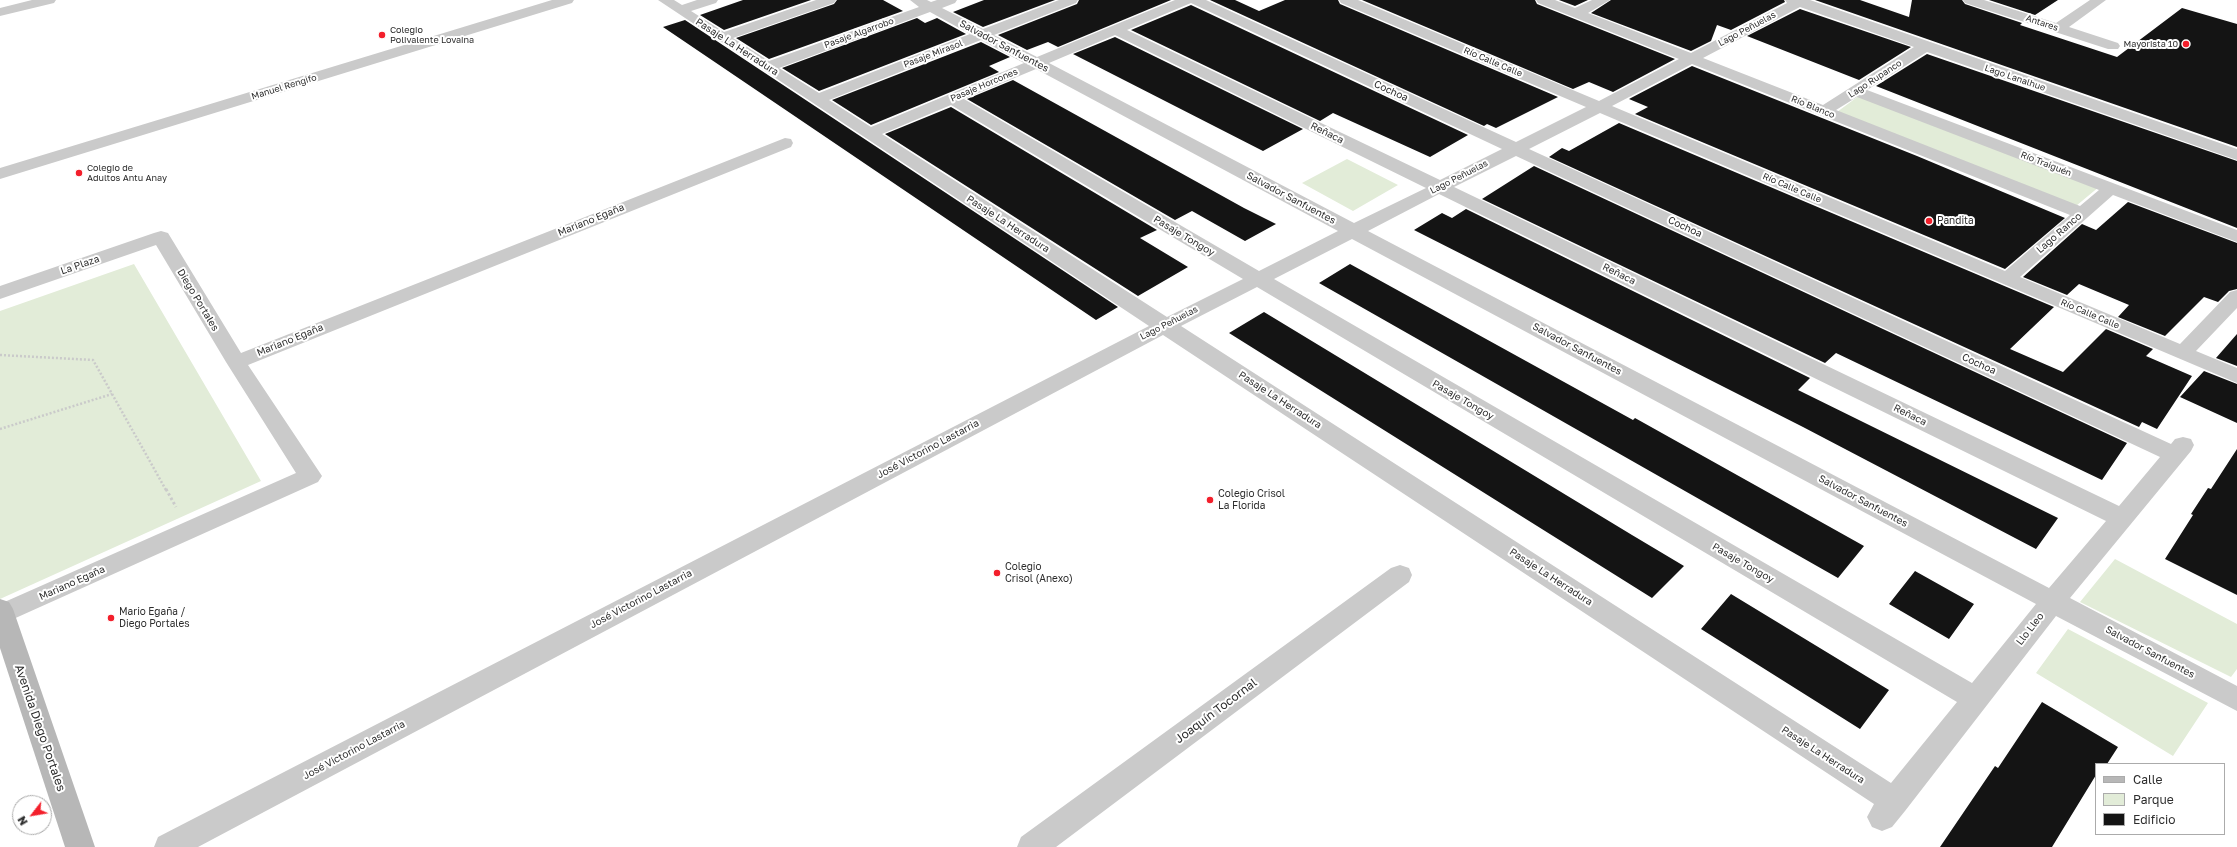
<!DOCTYPE html>
<meta charset="utf-8">
<style>
body{margin:0}
#map{position:relative;width:2237px;height:847px;overflow:hidden;background:#fff;font-family:"Golos Text",sans-serif}
canvas{display:block}
.legend{position:absolute;left:2095px;top:763px;width:130px;height:72px;box-sizing:border-box;background:#fff;border:1px solid #ababab;margin:0;padding:5px 7px;list-style:none;font-size:12px;color:#2d2d2d}
.legend li{display:flex;align-items:center;gap:8px;height:20px}
.legend b{width:20px;border:1px solid #ababab}
.north{position:absolute;left:12px;top:795px;width:40px;height:40px;box-sizing:border-box;background:#fff;border:1px solid #ababab;border-radius:50%;rotate:239deg;font-size:11px;font-weight:700;line-height:16px;text-align:center;color:#2d2d2d}
.north::after{content:'';display:block;margin:auto;width:14px;height:18px;background:#f31f2b;clip-path:polygon(50% 0,100% 100%,50% 72%,0 100%)}
</style>
<div id="map">
<canvas width="2237" height="847"></canvas>
<ul class="legend">
<li><b style="height:5px;background:#b7b7b7"></b>Calle</li>
<li><b style="height:11px;background:#e2ecd8"></b>Parque</li>
<li><b style="height:11px;background:#141414"></b>Edificio</li>
</ul>
<div class="north">N</div>
</div>
<script>
const g = document.querySelector('canvas').getContext('2d');
g.lineJoin = 'round';
function paint(path, color) { g.fillStyle = color; g.fill(path, 'evenodd'); }
const shape = rows => new Path2D(rows.map(r => 'M' + r).join(''));
function strokePath(path, color, width, dash) { g.strokeStyle = color; g.lineWidth = width; g.lineCap = dash ? 'butt' : 'round'; g.setLineDash(dash || []); g.stroke(path); }
function label(font, color, halo, rows, align = 'center') {
  g.font = font + ' "Golos Text",sans-serif'; g.lineWidth = 4; g.setLineDash([]); g.textBaseline = 'middle'; g.strokeStyle = halo; g.fillStyle = color; for (const [text, x, y, turn = 0] of rows) {
    g.save(); g.translate(x, y); g.rotate((+turn || 0) * Math.PI / 180); g.textAlign = isNaN(turn) ? turn : align; if (halo) g.strokeText(text, 0, 0); g.fillText(text, 0, 0); g.restore();
  }
}
const green = shape([
 [1860,95,2100,186,2076,206,1837,112],
 [1347,159,1398,185,1353,211,1302,183],
 [134,264,261,481,0,599,0,311],
 [2115,559,2237,624,2237,669,2231,677,2080,602],
 [2068,629,2208,703,2173,756,2036,673]
]);
const building = shape([
 [743,0,811,0,724,30,700,15],
 [837,0,883,0,903,11,769,59,736,38,834,4],
 [984,0,1055,0,983,27,953,12],
 [1079,0,1171,0,1058,47,1048,42,1027,50,998,35,1077,4],
 [1210,0,1235,0,1259,11,1285,0,1338,0,1340,4,1558,97,1496,128,1487,124,1484,126],
 [1362,0,1535,0,1537,4,1675,59,1613,92,1589,82,1573,89],
 [1559,0,1588,0,1575,6],
 [1611,0,1784,0,1785,2,1731,30,1717,25,1711,41,1691,51,1591,13],
 [1815,0,1860,0,1909,17,1912,0,1962,0,1965,4,2022,23,2020,25,2117,57,2182,8,2237,24,2237,147],
 [1989,0,2058,0,2035,15],
 [1191,5,1468,135,1430,157,1333,113,1320,121,1131,30],
 [1800,9,1911,47,1859,80,1747,36],
 [917,18,925,23,937,18,966,34,819,91,782,68],
 [685,20,1118,307,1096,320,663,27],
 [1115,37,1303,129,1263,151,1073,54],
 [981,42,1010,57,989,66,999,72,871,125,832,100],
 [1927,54,2237,161,2237,228,1876,86],
 [1692,66,1917,156,2065,218,2005,269,1635,114,1648,107,1629,99],
 [1013,80,1244,208,1276,224,1245,241,1192,211,1175,220,967,99],
 [951,107,1157,230,1140,238,1188,267,1138,296,885,134],
 [1619,123,2054,307,2010,349,2063,372,2106,329,2153,349,2146,356,2192,376,2157,429,2142,422,2139,427,1549,157,1562,148,1569,151],
 [1534,166,2127,443,2102,480,1836,353,1825,363,1482,199],
 [2128,202,2237,243,2237,289,2229,291,2218,302,2204,297,2165,336,2118,317,2129,305,2079,284,2067,295,2023,277,2082,224,2096,230],
 [1466,209,1810,378,1798,390,2058,518,2036,549,1803,427,1414,230,1442,213,1452,218],
 [1350,264,1633,420,1635,418,1864,546,1838,578,1319,283],
 [1264,312,1632,535,1684,566,1652,598,1229,333],
 [2237,334,2237,366,2216,358],
 [2204,371,2237,384,2237,423,2180,397],
 [2237,449,2237,595,2165,559,2193,515,2191,514,2208,488,2211,489],
 [1915,571,1974,604,1949,639,1889,604],
 [1731,594,1889,690,1860,729,1701,629],
 [2042,702,2118,747,2107,764,2096,764,2096,775,2052,847,1940,847,1995,766,1998,768]
]);
const pathFar1 = shape([
 [0,355,93,360,166,490],
 [0,429,112,394]
]);
const path = shape([
 [166,489,176,507]
]);
const minor = shape([
 [32,0,56,0,54,3,0,16,0,8,32,0],
 [658,0,674,0,682,5,697,0,718,0,716,3,691,11,724,32,816,0,836,0,834,3,733,38,769,61,919,7,910,0,927,0,931,2,937,0,957,0,955,3,942,8,983,29,1059,0,1078,0,1076,3,994,35,1037,57,1175,0,1206,0,1516,142,1586,107,1341,3,1339,0,1358,0,1599,101,1679,59,1538,3,1536,0,1555,0,1575,8,1592,0,1610,0,1588,13,1691,53,1787,3,1785,0,1810,0,2237,149,2237,160,1927,52,1867,90,2237,230,2237,242,2113,195,2020,277,2180,344,2230,292,2237,290,2237,308,2196,351,2237,368,2237,383,1600,113,1529,149,2171,444,2175,439,2183,437,2191,439,2194,445,2191,451,2070,598,2237,686,2237,711,2056,616,1905,811,1892,827,1882,831,1872,827,1867,817,1874,804,1163,335,198,847,154,847,158,837,1149,326,658,0],
 [1191,3,1502,149,1440,180,1127,30,1191,3],
 [1800,7,1914,47,1823,105,1703,58,1800,7],
 [930,12,970,34,819,93,779,68,930,12],
 [1115,35,1426,188,1354,223,1049,63,1115,35],
 [981,40,1024,63,871,127,829,100,981,40],
 [1692,64,2070,215,2005,271,1612,106,1692,64],
 [1036,69,1338,231,1259,271,964,99,1036,69],
 [1857,97,2099,190,2080,206,1836,110,1857,97],
 [951,105,1243,279,1167,317,882,134,951,105],
 [1516,156,2160,457,2119,506,1454,187,1516,156],
 [1439,194,2106,521,2049,588,1368,231,1439,194],
 [1352,239,2036,604,1972,683,1274,279,1352,239],
 [1257,287,1957,702,1891,783,1181,326,1257,287],
 [1963,0,1984,0,2056,23,2090,0,2106,0,2069,27,2118,43,2120,46,2118,49,2108,49,1965,3,1963,0],
 [785,138,791,139,793,143,791,147,248,365,322,476,318,482,0,625,0,604,296,473,226,362,156,245,0,299,0,286,154,233,161,231,168,233,241,353,785,138],
 [1400,565,1409,568,1412,575,1409,582,1056,847,1017,847,1021,837,1391,568,1400,565]
]);
const tertiary = shape([
 [552,0,574,0,572,3,0,179,0,168,552,0]
]);
const secondary = shape([
 [0,599,9,602,13,609,95,847,65,847,0,648,0,599]
]);
const markers = [
 [382,35,4,"#f31f2b"],
 [2186,44,4,"#f31f2b"],
 [79,173,4,"#f31f2b"],
 [1929,221,4,"#f31f2b"],
 [1210,500,4,"#f31f2b"],
 [997,573,4,"#f31f2b"],
 [111,618,4,"#f31f2b"]
];
const farStreetnames = [
 ["Antares",2042,23,18],
 ["Lago Peñuelas",1747,29,-28],
 ["Pasaje Algarrobo",859,33,-20],
 ["Pasaje Mirasol",933,54,-21],
 ["Río Calle Calle",1493,62,23],
 ["Lago Lanalhue",2015,78,19],
 ["Lago Rupanco",1875,79,-33],
 ["Pasaje Horcones",984,85,-23],
 ["Manuel Rengifo",284,87,-17],
 ["Río Blanco",1813,107,22],
 ["Río Traiguén",2046,164,21],
 ["Lago Peñuelas",1459,177,-27],
 ["Río Calle Calle",1792,188,23],
 ["Río Calle Calle",2090,314,23],
 ["Lago Peñuelas",1169,323,-27]
];
const farPoinames = [
 ["Colegio",390,30],
 ["Polivalente Lovaina",390,40],
 ["Mayorista 10",2178,44,"right"],
 ["Colegio de",87,168],
 ["Adultos Antu Anay",87,178]
];
const streetNames = [
 ["Salvador Sanfuentes",1004,46,28],
 ["Pasaje La Herradura",737,47,33],
 ["Cochoa",1391,91,25],
 ["Reñaca",1327,133,26],
 ["Salvador Sanfuentes",1291,198,28],
 ["Mariano Egaña",591,220,-22],
 ["Pasaje La Herradura",1008,224,33],
 ["Cochoa",1685,227,25],
 ["Lago Ranco",2059,233,-41],
 ["Pasaje Tongoy",1184,236,31],
 ["La Plaza",80,265,-19],
 ["Reñaca",1619,274,26],
 ["Diego Portales",198,300,59],
 ["Mariano Egaña",290,340,-22],
 ["Salvador Sanfuentes",1577,349,28],
 ["Cochoa",1979,364,25],
 ["Pasaje La Herradura",1280,400,33],
 ["Pasaje Tongoy",1463,400,30],
 ["Reñaca",1910,415,26],
 ["José Victorino Lastarria",928,449,-28],
 ["Salvador Sanfuentes",1863,501,28],
 ["Pasaje Tongoy",1743,563,30],
 ["Pasaje La Herradura",1551,577,33],
 ["Mariano Egaña",72,583,-24],
 ["José Victorino Lastarria",641,599,-28],
 ["Llo Lleo",2030,629,-52],
 ["Salvador Sanfuentes",2150,652,28],
 ["José Victorino Lastarria",354,750,-28],
 ["Pasaje La Herradura",1823,755,33]
];
const poiNames = [
 ["Pandita",1937,221],
 ["Colegio Crisol",1218,494],
 ["La Florida",1218,506],
 ["Colegio",1005,567],
 ["Crisol (Anexo)",1005,579],
 ["Mario Egaña /",119,612],
 ["Diego Portales",119,624]
];
const nearStreetnames = [
 ["Joaquín Tocornal",1216,711,-37],
 ["Avenida Diego Portales",40,728,71]
];
paint(green, '#e2ecd8');
paint(building, '#141414');
strokePath(pathFar1, '#cacaca', 2.5, [2, 2]);
strokePath(path, '#cacaca', 3, [2.5, 2.5]);
paint(minor, '#cacaca');
paint(tertiary, '#cacaca');
paint(secondary, '#b7b7b7');
for (const [x, y, r, color] of markers) { const dot = new Path2D(); dot.arc(x, y, r, 0, 2 * Math.PI); g.fillStyle = color; g.fill(dot); strokePath(dot, '#fff', 1.5); }
label('9px', '#2d2d2d', '#fff', farStreetnames);
label('9px', '#2d2d2d', '#fff', farPoinames, 'left');
label('10px', '#2d2d2d', '#fff', streetNames);
label('10px', '#2d2d2d', '#fff', poiNames, 'left');
label('12px', '#2d2d2d', '#fff', nearStreetnames);
</script>
